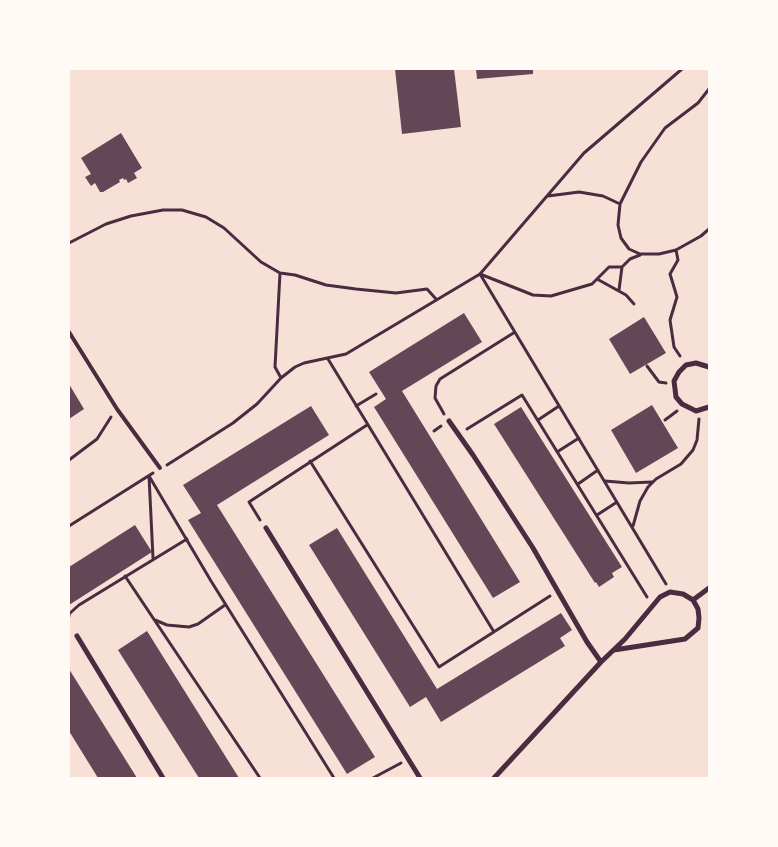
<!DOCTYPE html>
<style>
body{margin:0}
#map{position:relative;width:778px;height:847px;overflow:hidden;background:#f7e1d7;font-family:Ubuntu,sans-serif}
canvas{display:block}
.frame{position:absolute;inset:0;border:70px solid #fffaf5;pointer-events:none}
</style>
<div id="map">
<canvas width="778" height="847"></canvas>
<div class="frame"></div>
</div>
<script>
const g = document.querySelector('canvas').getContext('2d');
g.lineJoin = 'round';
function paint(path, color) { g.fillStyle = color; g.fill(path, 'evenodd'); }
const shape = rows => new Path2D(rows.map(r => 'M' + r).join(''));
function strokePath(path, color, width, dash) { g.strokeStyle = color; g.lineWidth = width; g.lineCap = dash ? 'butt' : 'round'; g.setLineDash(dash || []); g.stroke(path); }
const building = shape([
 [395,69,454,69,461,127,402,134],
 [476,69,533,69,533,74,477,79],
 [121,133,142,168,134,173,137,178,128,183,126,179,124,180,123,178,119,180,120,182,103,192,100,192,95,183,91,186,85,177,91,174,81,158],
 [464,313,482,342,402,391,520,582,493,598,374,407,386,399,369,372],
 [644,317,666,353,630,374,609,339],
 [69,384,84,409,69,419],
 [652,405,678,448,636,473,611,430],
 [311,406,329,435,217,505,375,757,347,774,188,520,201,513,183,485],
 [521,407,622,567,612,573,614,577,599,587,596,582,595,583,494,424],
 [135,525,152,552,69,605,69,567],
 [337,528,437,689,561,613,572,630,560,638,565,646,441,722,426,697,410,707,309,545],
 [147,631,239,778,199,778,118,650],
 [69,669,137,778,98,778,69,731]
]);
const path = shape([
 [709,89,698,103,665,128,641,162,620,204,618,225,621,238,629,249,640,254,659,254,676,250,701,236,709,229],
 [548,196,579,192,603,196,620,204],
 [69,243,106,224,131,216,163,210,182,210,206,217,224,228,261,262,280,273,295,275,326,285,356,289,396,293,427,289,436,299],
 [676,250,678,260,670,274,677,297,670,320,674,347,680,356],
 [280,273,275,367,281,378],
 [480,274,666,584],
 [480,274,533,295,551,296,592,284,609,267,622,267],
 [597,279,626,295,634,304],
 [619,290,622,267,630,259,640,255],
 [328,359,494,632],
 [647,366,659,382,666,383],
 [356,406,376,394],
 [444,414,435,398,436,386,440,379,515,332],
 [538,420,559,406],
 [665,420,677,411],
 [467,429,522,395,647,597],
 [434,431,441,426],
 [557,452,579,438],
 [69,460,97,439,111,417],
 [310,461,439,667,550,596],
 [167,465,233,423,257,404,281,378,295,367,304,363,346,354,480,274,584,153,682,69],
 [149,476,211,581,334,778],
 [149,476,153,558],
 [605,481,629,483,652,482],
 [578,484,598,470],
 [597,515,617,502],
 [260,520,249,502,367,425],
 [69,526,153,473],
 [633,526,640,501,648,487,656,479,681,464,693,450,697,440,699,419],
 [125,576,260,778],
 [69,616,69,614,79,605,187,539],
 [155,620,167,625,189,627,198,624,225,605],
 [373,778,401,763]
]);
const service = shape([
 [69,332,117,409,160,468]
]);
const minor = shape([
 [709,367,696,363,686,365,679,372,674,381,676,397,682,404,696,411,709,407],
 [449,421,473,455,533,548,587,642,601,662],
 [266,528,420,778],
 [77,636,163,778],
 [614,650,685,639,698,628,699,618,698,609,693,600],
 [494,778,601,662,625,639,660,597,670,592,683,594,693,600,709,588]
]);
paint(building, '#644757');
strokePath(path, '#4a2c40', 3);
strokePath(service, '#4a2c40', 4);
strokePath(minor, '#4a2c40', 5);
</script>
